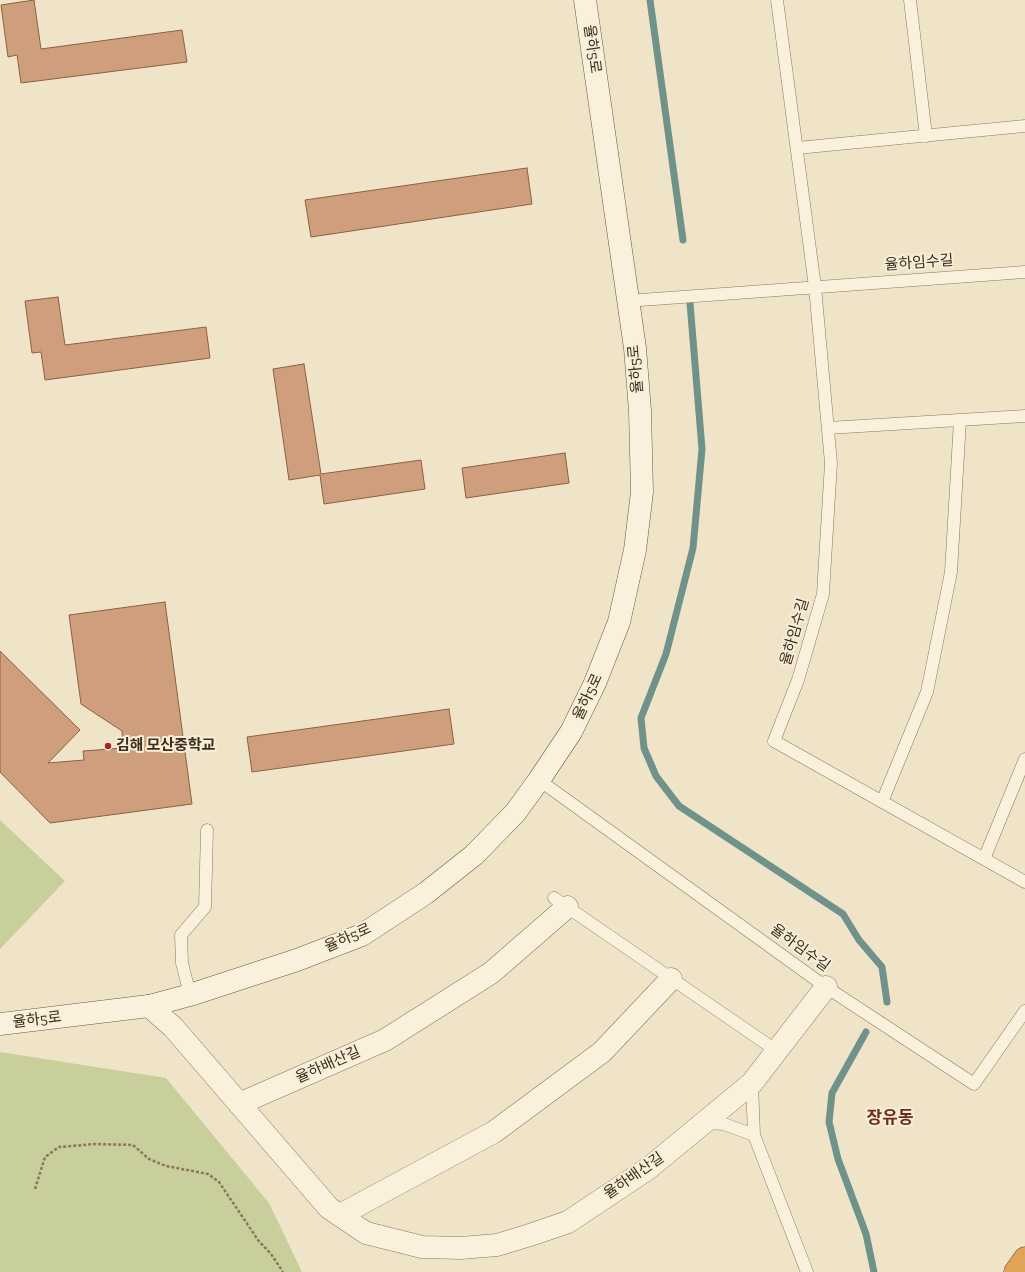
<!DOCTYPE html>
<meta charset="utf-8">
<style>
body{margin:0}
canvas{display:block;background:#f0e4c8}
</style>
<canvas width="1025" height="1272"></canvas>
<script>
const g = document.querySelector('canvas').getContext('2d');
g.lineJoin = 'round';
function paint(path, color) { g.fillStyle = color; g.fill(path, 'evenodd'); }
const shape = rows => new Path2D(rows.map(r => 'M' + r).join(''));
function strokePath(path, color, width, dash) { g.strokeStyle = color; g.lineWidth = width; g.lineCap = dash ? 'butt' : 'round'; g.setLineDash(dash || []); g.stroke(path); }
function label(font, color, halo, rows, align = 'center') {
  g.font = font + ' "Zilla Slab","Noto Sans KR",serif'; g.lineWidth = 4; g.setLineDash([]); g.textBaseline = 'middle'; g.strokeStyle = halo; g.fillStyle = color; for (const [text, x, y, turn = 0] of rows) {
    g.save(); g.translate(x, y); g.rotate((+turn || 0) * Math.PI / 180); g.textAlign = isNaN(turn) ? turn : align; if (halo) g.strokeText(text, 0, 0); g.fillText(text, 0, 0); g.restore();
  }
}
const green = shape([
 [0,820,65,881,0,949],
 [0,1052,166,1078,269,1203,302,1272,0,1272]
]);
const stream = shape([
 [650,0,683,240],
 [690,303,702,449,693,548,666,654,641,718,644,748,656,776,679,806,843,914,859,940,882,967,887,1002],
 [866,1032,832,1093,829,1122,838,1159,866,1234,874,1272]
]);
const building = shape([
 [34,0,41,49,182,30,187,62,21,83,17,55,8,57,1,5,34,0],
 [527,168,532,204,311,237,305,200,527,168],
 [58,297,65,345,206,327,210,358,45,380,41,352,32,353,25,301,58,297],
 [304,364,321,474,421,460,425,489,324,504,320,475,289,480,273,369,304,364],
 [565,453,569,483,466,498,462,468,565,453],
 [165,602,192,804,50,823,0,772,0,651,80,730,48,763,84,760,83,751,123,748,122,731,81,704,69,615,165,602],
 [449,709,454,744,252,772,247,737,449,709]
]);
const path = shape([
 [35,1189,45,1157,59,1147,95,1144,133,1145,149,1159,166,1166,208,1174,219,1182,258,1240,271,1254,283,1272]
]);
const lane = shape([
 [777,0,815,287,831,463,823,594,798,680,774,741,1025,882],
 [910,0,926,136],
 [797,148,1025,126],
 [627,301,1025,272],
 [828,428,1025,416],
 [539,780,826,987,974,1084,1025,1011],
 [882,802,927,692,951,572,960,420],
 [984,859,1025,759],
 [554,898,777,1051],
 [190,995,182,963,181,935,205,907,207,830],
 [752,1083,754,1135,807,1272],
 [704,1123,724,1124,754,1135]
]);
const street = shape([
 [149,1006,173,1027,329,1208,366,1233,422,1247,461,1248,497,1245,530,1235,568,1222,649,1168,752,1083,826,987],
 [239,1104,385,1040,491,973,567,907],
 [340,1215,494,1132,602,1052,671,979]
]);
const secondary = shape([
 [0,1024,149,1006,190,995,297,960,362,935,426,893,474,855,515,813,539,780,571,732,595,683,619,622,635,550,642,492,640,411,635,348,585,0]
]);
const highway = shape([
 [1015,1272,1025,1258]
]);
const markers = [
 [108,746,4,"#9e2a2b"]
];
const streetNames = [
 ["율하5로",592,49,82],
 ["율하임수길",919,263,-4],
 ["율하5로",636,369,-95],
 ["율하임수길",795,632,-74],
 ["율하5로",588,697,-65],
 ["율하5로",348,938,-24],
 ["율하임수길",800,948,36],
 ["율하5로",37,1020,-7],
 ["율하배산길",328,1065,-24],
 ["율하배산길",634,1176,-35]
];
const poiNames = [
 ["김해 모산중학교",116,746]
];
const quarterNames = [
 ["장유동",890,1118]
];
paint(green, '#c9cf9b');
strokePath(stream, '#6f938a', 7);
paint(building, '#cf9f7d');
strokePath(building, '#8d5f41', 1);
strokePath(lane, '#8d765c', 13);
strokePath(street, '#8d765c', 23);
strokePath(secondary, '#6f573f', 23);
strokePath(highway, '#5b4430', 23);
strokePath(path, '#8d765c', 2.5, [3, 2]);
strokePath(lane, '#faf1dc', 12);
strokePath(street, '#faf1dc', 22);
strokePath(secondary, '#faf1dc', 22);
strokePath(highway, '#e0a458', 22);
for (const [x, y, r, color] of markers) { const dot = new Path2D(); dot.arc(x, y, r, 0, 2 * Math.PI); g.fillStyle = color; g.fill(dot); strokePath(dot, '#f7eed8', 1.5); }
label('15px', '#3d2e20', '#f7eed8', streetNames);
label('bold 15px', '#3d2e20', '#f7eed8', poiNames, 'left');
label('bold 17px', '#6b2e1e', '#f7eed8', quarterNames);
</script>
